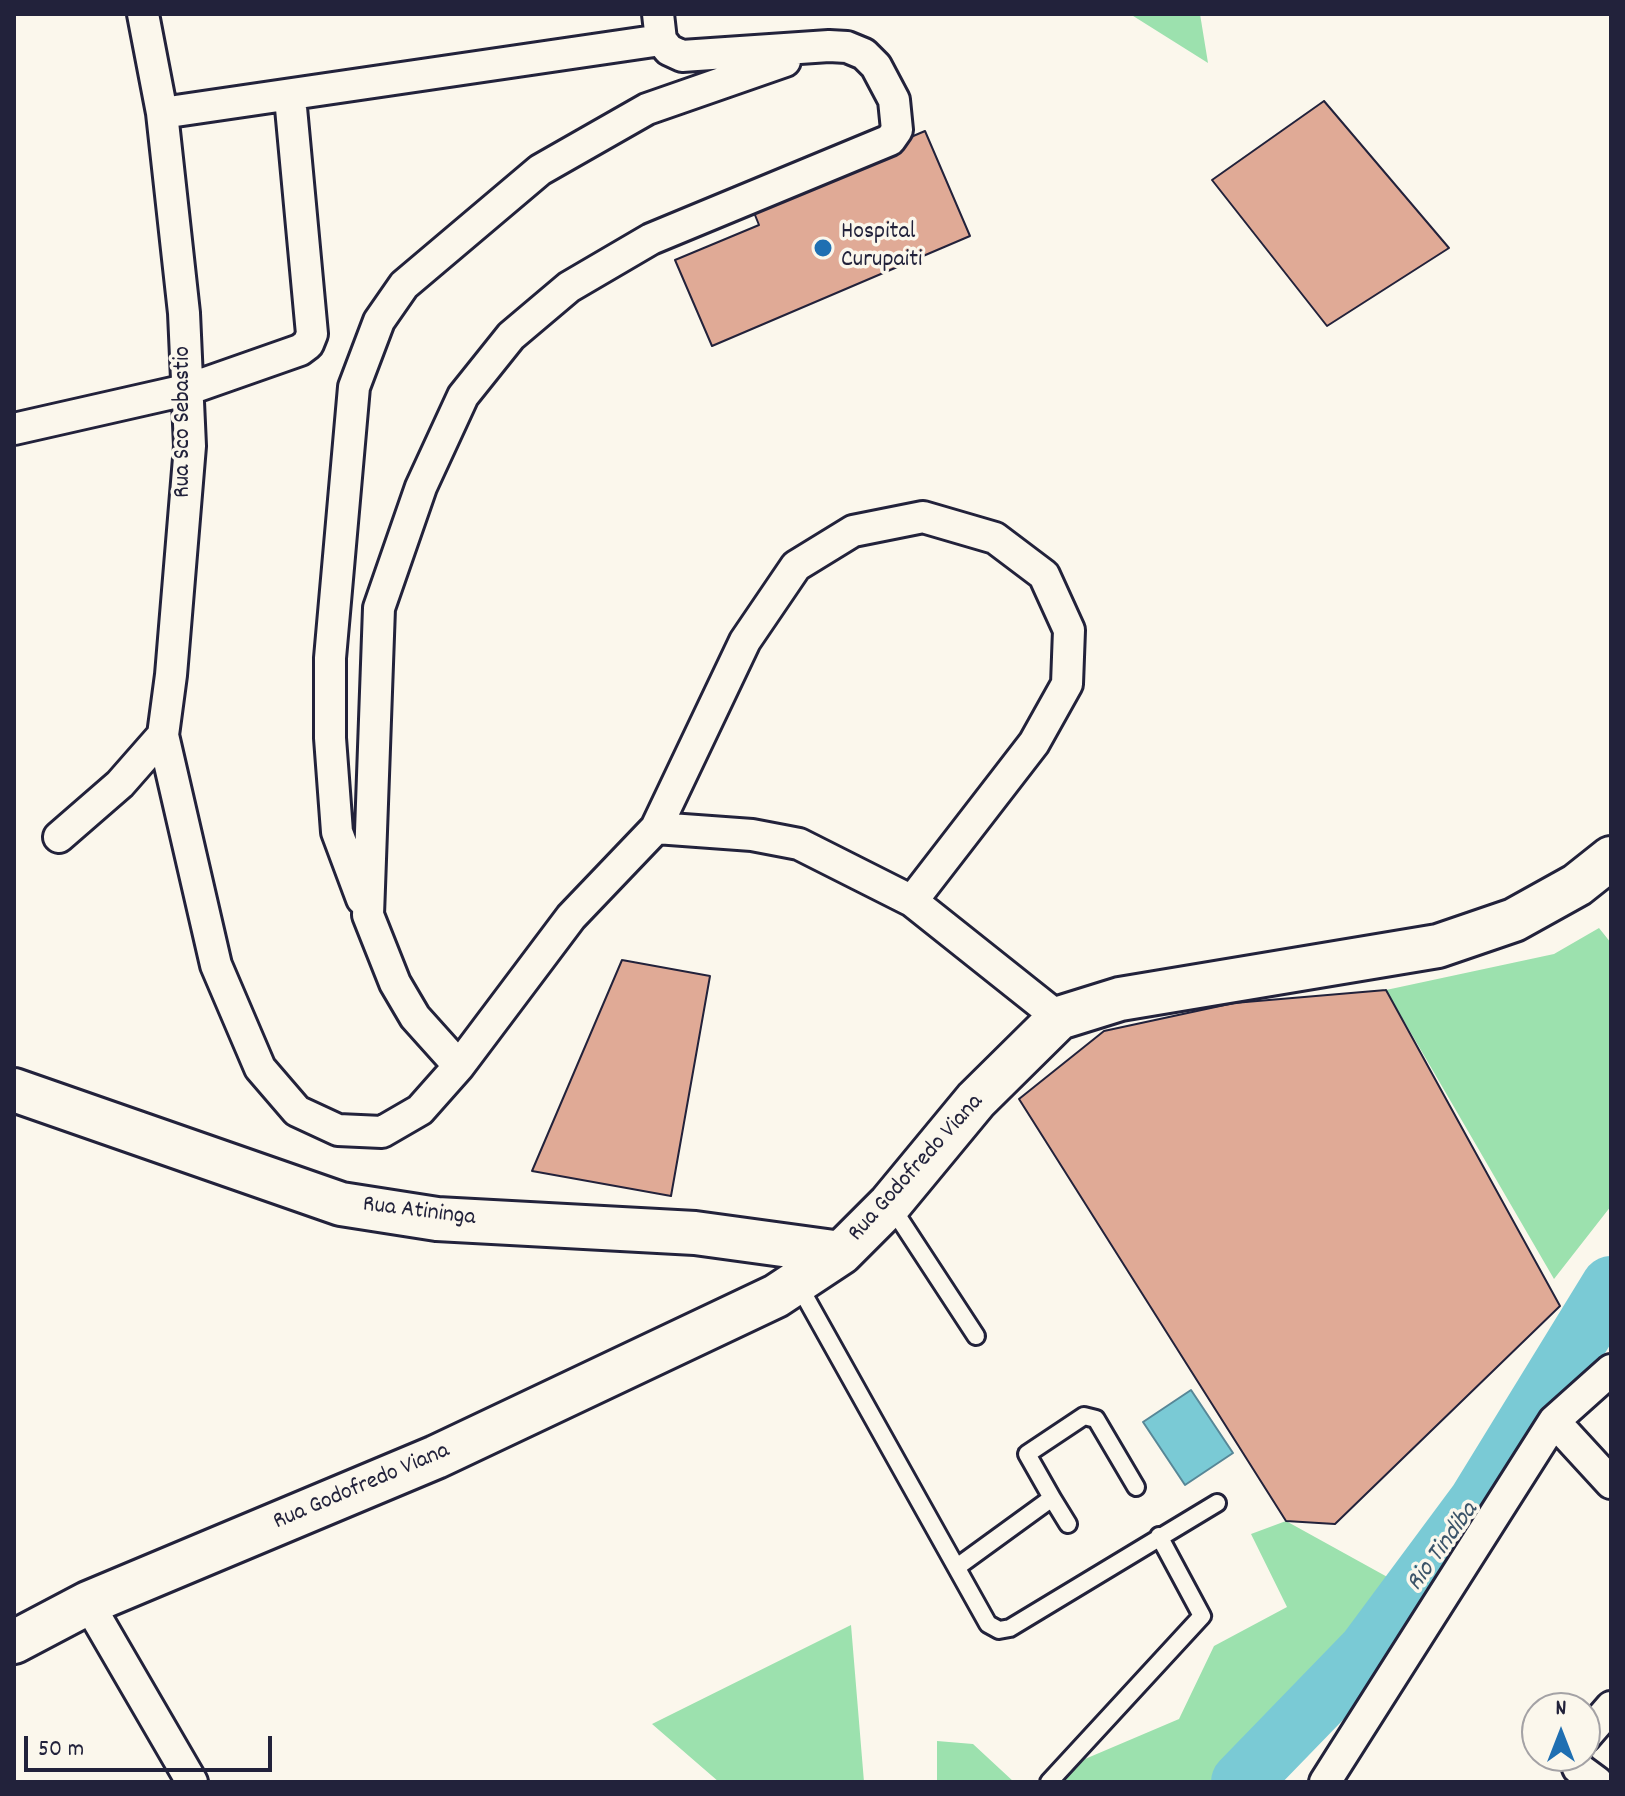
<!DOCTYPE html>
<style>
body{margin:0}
#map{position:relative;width:1625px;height:1796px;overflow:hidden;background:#fbf7ec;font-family:Dekko,sans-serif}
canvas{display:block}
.frame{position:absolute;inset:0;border:16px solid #22223b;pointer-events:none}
.north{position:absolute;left:1521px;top:1692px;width:80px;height:80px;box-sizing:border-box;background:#fbf7ec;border:2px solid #a4a2a5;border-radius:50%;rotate:0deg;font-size:22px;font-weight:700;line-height:32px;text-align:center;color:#22223b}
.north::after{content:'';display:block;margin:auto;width:28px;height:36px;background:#1f6fb2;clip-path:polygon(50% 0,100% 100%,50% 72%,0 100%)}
.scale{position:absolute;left:24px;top:1736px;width:248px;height:36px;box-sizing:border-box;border:4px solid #22223b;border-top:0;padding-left:10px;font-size:24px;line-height:28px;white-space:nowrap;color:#22223b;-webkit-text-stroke:6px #fbf7ec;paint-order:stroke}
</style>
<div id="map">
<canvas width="1625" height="1796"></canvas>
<div class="frame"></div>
<div class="north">N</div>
<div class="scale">50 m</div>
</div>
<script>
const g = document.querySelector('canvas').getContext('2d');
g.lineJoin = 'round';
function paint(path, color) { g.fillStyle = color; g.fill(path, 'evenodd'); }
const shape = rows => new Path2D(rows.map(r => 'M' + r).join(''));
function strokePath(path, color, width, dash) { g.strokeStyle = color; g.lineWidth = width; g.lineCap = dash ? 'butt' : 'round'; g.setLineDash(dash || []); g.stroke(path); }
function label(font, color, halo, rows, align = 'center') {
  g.font = font + ' Dekko,sans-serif'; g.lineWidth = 7; g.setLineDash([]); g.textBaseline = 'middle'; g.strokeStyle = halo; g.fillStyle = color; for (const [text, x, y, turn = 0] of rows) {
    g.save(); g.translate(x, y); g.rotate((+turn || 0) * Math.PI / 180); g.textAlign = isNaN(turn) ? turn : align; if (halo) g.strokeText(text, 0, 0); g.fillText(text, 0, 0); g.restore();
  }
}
const green = shape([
 [1130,14,1200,14,1208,63],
 [1599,928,1611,943,1611,1206,1554,1279,1386,990,1554,954],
 [1286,1521,1391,1579,1229,1782,1062,1782,1085,1759,1179,1719,1214,1646,1287,1607,1251,1534],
 [851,1625,864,1782,719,1782,652,1724],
 [937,1741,973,1744,1014,1782,937,1782]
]);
const water = shape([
 [1191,1390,1233,1453,1185,1485,1143,1422,1191,1390]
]);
const river = shape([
 [1241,1782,1367,1652,1479,1501,1611,1286]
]);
const building = shape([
 [1324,101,1449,248,1327,326,1212,180,1324,101],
 [925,131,970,236,712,346,675,260,759,225,751,205,925,131],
 [622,960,710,976,671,1196,532,1171,622,960],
 [1386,990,1560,1306,1335,1524,1286,1521,1019,1099,1104,1031,1234,1003,1386,990]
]);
const lane = shape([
 [891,1206,976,1336],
 [798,1284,988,1624,999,1630,1010,1628,1217,1503],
 [1052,1498,1068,1524],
 [957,1567,1052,1498,1027,1454,1084,1416,1096,1419,1136,1487],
 [1049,1782,1202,1616,1159,1536]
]);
const street = shape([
 [162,113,661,40],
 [14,429,186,390,300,350,308,344,312,334,290,97],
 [163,735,216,965,260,1068,297,1111,338,1130,382,1132,420,1110,459,1066,571,917,656,828,745,641,796,566,853,531,923,517,995,538,1044,575,1069,630,1067,684,1034,743,912,901,1059,1018],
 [656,828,752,835,799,844,912,901],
 [59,837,120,784,163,735,171,675,190,446,184,313,162,113,143,14],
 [362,899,337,832,330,738,330,658,354,387,379,321,404,285,540,170,647,109,785,61],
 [459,1066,415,1017,395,983,368,915,379,608,421,487,463,396,511,336,569,287,651,239,890,140,897,130,894,100,876,66,864,54,847,47,829,46,682,56,669,50,661,40,658,14],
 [1554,1421,1611,1483],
 [88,1603,192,1782],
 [1585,1737,1611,1707],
 [1574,1756,1578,1768,1597,1782],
 [1325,1782,1554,1421,1611,1370]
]);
const secondary = shape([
 [14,1090,341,1204,437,1219,695,1233,841,1253],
 [14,1642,88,1603,436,1457,776,1296,841,1253,890,1204,976,1100,1059,1018,1120,999,1438,946,1514,920,1577,885,1611,858]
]);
const markers = [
 [823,248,10,"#1f6fb2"]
];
const poiNames = [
 ["Hospital",841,234],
 ["Curupaiti",841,262]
];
const streetNames = [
 ["Rua Sco Sebastio",185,422,-90],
 ["Rua Godofredo Viana",917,1169,-48],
 ["Rua Atininga",419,1213,7],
 ["Rua Godofredo Viana",362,1488,-23]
];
const waterNames = [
 ["Rio Tindiba",1444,1548,-54]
];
paint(green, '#9ce1ae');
paint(water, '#7acad5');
strokePath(water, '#578797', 2);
strokePath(river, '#7acad5', 60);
paint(building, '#e0aa96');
strokePath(building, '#22223b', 2);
strokePath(lane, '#22223b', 22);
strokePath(street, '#22223b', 36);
strokePath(secondary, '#22223b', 48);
strokePath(lane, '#fbf7ec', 16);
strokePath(street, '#fbf7ec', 30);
strokePath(secondary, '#fbf7ec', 42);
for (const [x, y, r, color] of markers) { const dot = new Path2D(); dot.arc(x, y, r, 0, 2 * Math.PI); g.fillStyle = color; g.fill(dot); strokePath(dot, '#fbf7ec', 3); }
label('24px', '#22223b', '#fbf7ec', poiNames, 'left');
label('24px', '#22223b', '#fbf7ec', streetNames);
label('italic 26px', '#3c5469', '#fbf7ec', waterNames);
</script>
